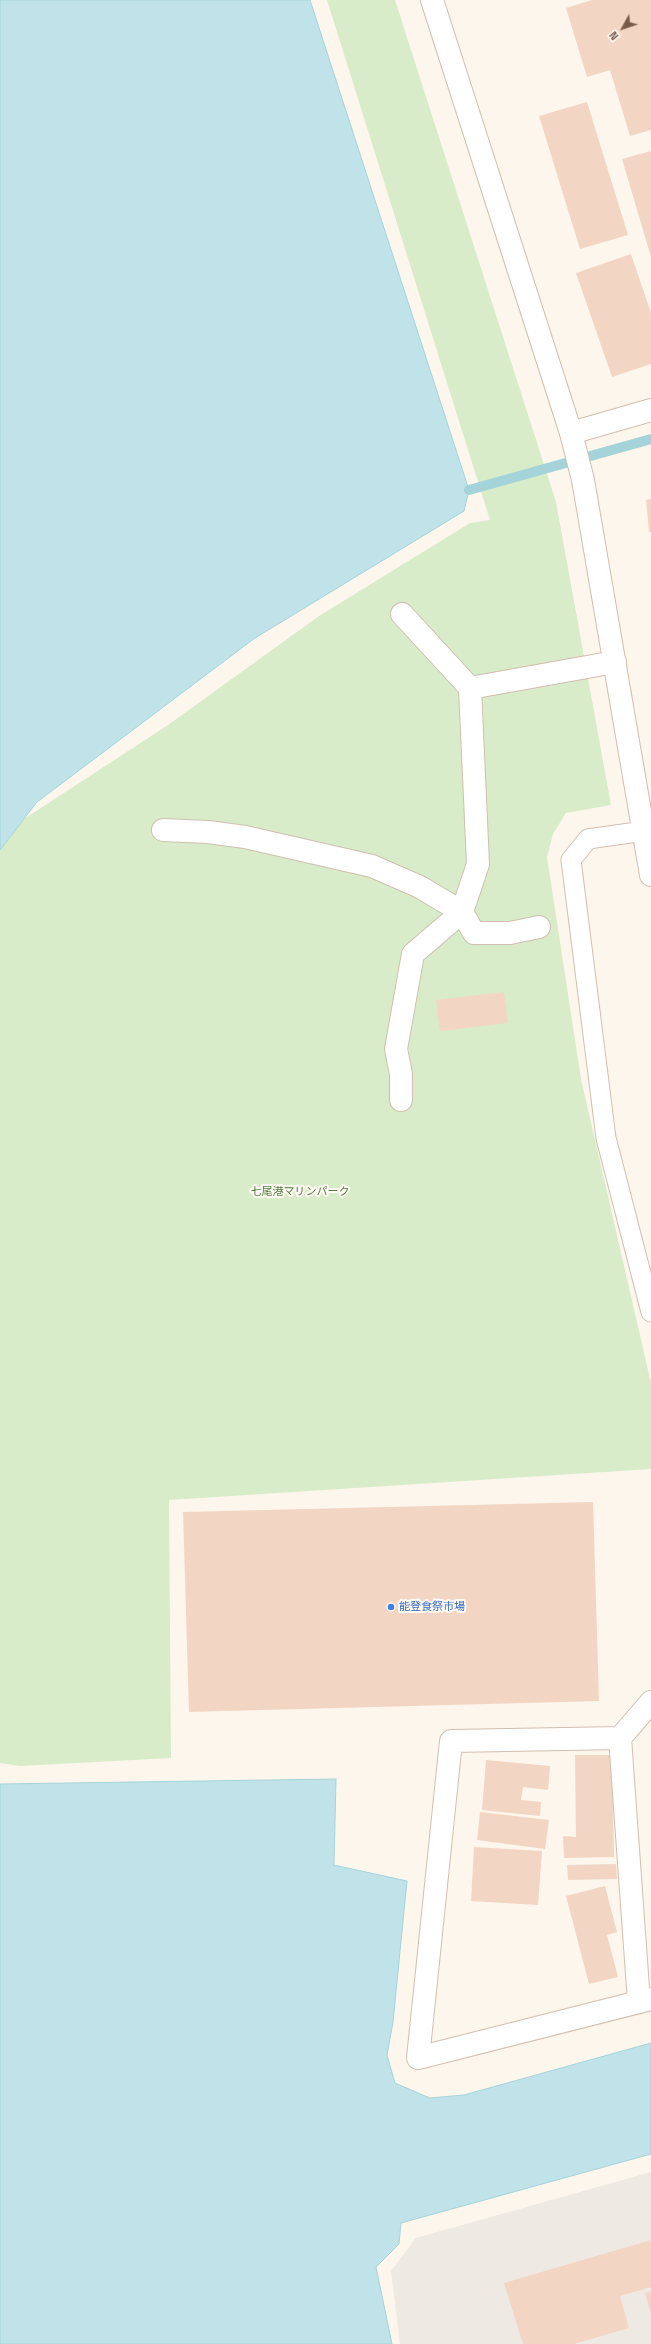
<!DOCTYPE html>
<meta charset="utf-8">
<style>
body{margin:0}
#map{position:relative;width:651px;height:2344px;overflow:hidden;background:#fdf6ec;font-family:"Space Grotesk",sans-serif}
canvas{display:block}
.north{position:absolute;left:603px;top:8px;width:40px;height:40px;-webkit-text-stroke:3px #fffaf3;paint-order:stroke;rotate:230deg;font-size:11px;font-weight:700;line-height:16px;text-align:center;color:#7a5c4d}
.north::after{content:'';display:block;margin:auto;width:14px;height:18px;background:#7a5c4d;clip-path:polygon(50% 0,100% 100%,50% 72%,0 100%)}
</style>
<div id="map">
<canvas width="651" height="2344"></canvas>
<div class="north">N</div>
</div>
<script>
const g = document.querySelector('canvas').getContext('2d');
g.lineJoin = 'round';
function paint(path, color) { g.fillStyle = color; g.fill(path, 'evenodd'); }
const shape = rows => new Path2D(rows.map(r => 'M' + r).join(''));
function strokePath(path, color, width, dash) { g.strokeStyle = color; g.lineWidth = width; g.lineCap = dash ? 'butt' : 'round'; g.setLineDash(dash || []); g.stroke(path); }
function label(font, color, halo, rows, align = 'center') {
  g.font = font + ' "Space Grotesk","Noto Sans JP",sans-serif'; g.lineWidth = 4; g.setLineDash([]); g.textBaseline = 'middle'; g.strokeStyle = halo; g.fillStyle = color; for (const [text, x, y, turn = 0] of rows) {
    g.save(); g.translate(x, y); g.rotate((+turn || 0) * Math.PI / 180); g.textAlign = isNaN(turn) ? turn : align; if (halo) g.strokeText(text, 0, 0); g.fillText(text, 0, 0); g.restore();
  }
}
const industrial = shape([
 [651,2172,651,2344,400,2344,391,2271,416,2238]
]);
const green = shape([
 [327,0,395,0,556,502,611,805,566,813,553,834,547,857,581,1079,651,1383,651,1469,169,1500,171,1758,20,1766,0,1763,0,850,24,819,168,725,319,616,470,523,490,520]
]);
const water = shape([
 [0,0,310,0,469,490,464,511,255,638,37,802,0,850,0,0],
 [336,1779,334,1865,407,1881,393,2022,387,2055,395,2083,430,2098,464,2095,651,2043,651,2154,401,2223,399,2244,376,2267,392,2344,0,2344,0,1784,336,1779]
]);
const stream = shape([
 [469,490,651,439]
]);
const building = shape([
 [592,0,651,0,651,130,630,136,610,70,587,77,566,8],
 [587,102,628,235,580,249,539,116],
 [651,151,651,257,622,159],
 [631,254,651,313,651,364,612,377,576,273],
 [651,499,651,532,649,532,646,500],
 [504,992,508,1023,440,1031,436,1000],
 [593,1502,599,1701,189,1712,183,1512],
 [575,1755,612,1755,614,1857,564,1858,563,1836,576,1837],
 [486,1760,550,1766,548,1790,523,1787,521,1800,541,1802,540,1816,482,1810],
 [480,1812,549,1820,545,1849,477,1840],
 [474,1847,542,1851,538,1905,471,1901],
 [616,1864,617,1879,568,1880,567,1865],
 [605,1886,617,1932,607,1935,618,1977,589,1984,566,1896],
 [651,2240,651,2287,620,2296,629,2328,574,2344,523,2344,504,2283],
 [651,2291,651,2314,645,2293]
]);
const service = shape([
 [644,831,588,839,571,860,606,1138,651,1312]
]);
const pedestrian = shape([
 [402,614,470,688],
 [163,830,208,832,245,837,372,866,420,887,462,912,474,933,510,933,539,927],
 [401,1100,401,1074,396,1049,413,954,462,912,478,864,470,688,615,662]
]);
const minor = shape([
 [571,433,651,410],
 [620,1738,451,1741,418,2058,651,1999],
 [639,2002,620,1738,651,1702]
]);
const tertiary = shape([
 [432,0,571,433,583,480,651,875]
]);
const markers = [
 [391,1607,4,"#3f7fe0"]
];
const parkNames = [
 ["七尾港マリンパーク",300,1192]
];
const shopNames = [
 ["能登食祭市場",399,1607]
];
paint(industrial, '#efe9e4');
paint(green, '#d8ecc9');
paint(water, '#bfe3e8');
strokePath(water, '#a5d3da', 1);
strokePath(stream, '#a5d3da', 10);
paint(building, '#f3d5c3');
strokePath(service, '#d1beb0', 21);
strokePath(pedestrian, '#d1beb0', 24);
strokePath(minor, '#d1beb0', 24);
strokePath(tertiary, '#d1beb0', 24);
strokePath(service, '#fff', 19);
strokePath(pedestrian, '#fff', 22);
strokePath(minor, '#fff', 22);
strokePath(tertiary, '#fff', 22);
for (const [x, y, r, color] of markers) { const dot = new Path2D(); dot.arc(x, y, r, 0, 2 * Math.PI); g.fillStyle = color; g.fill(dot); strokePath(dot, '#fffaf3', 1.5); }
label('11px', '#537a41', '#fffaf3', parkNames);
label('11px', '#366cbe', '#fffaf3', shopNames, 'left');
</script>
